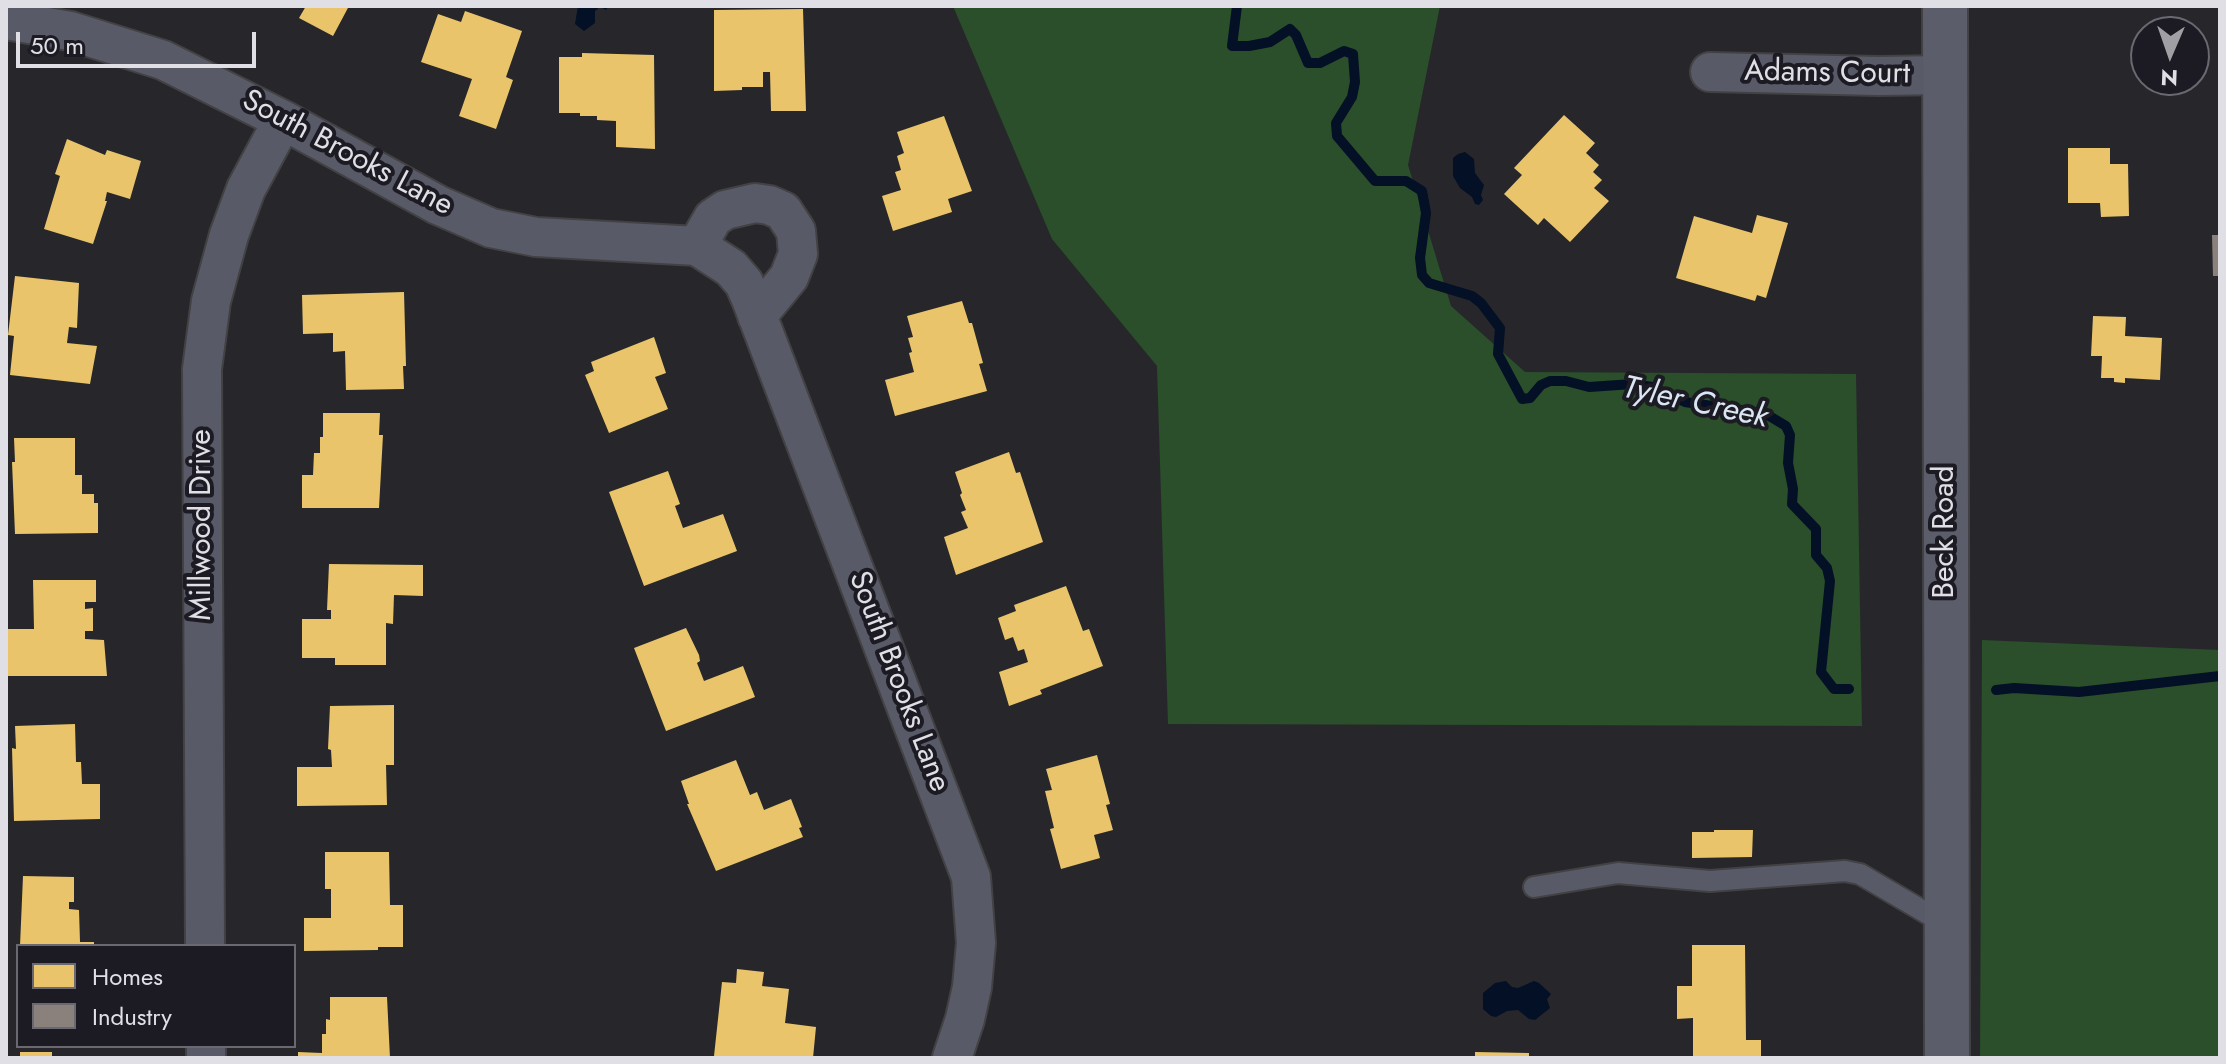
<!DOCTYPE html>
<style>
body{margin:0}
#map{position:relative;width:2226px;height:1064px;overflow:hidden;background:#27272b;font-family:Jost,sans-serif}
canvas{display:block}
.frame{position:absolute;inset:0;border:8px solid #e0dfe5;pointer-events:none}
.legend{position:absolute;left:16px;top:944px;width:280px;height:104px;box-sizing:border-box;background:#1c1b24;border:2px solid #6a6971;margin:0;padding:10px 14px;list-style:none;font-size:24px;color:#e0dfe5}
.legend li{display:flex;align-items:center;gap:16px;height:40px}
.legend b{width:40px;border:2px solid #6a6971}
.north{position:absolute;left:2130px;top:16px;width:80px;height:80px;box-sizing:border-box;background:#1c1b24;border:2px solid #6a6971;border-radius:50%;rotate:182deg;font-size:22px;font-weight:700;line-height:32px;text-align:center;color:#e0dfe5}
.north::after{content:'';display:block;margin:auto;width:28px;height:36px;background:#9f9fa4;clip-path:polygon(50% 0,100% 100%,50% 72%,0 100%)}
.scale{position:absolute;left:16px;top:32px;width:240px;height:36px;box-sizing:border-box;border:4px solid #e0dfe5;border-top:0;padding-left:10px;font-size:24px;line-height:28px;white-space:nowrap;color:#e0dfe5;-webkit-text-stroke:6px #1c1b24;paint-order:stroke}
</style>
<div id="map">
<canvas width="2226" height="1064"></canvas>
<div class="frame"></div>
<ul class="legend">
<li><b style="height:22px;background:#e9c46a"></b>Homes</li>
<li><b style="height:22px;background:#8a817c"></b>Industry</li>
</ul>
<div class="north">N</div>
<div class="scale">50 m</div>
</div>
<script>
const g = document.querySelector('canvas').getContext('2d');
g.lineJoin = 'round';
function paint(path, color) { g.fillStyle = color; g.fill(path, 'evenodd'); }
const shape = rows => new Path2D(rows.map(r => 'M' + r).join(''));
function strokePath(path, color, width, dash) { g.strokeStyle = color; g.lineWidth = width; g.lineCap = dash ? 'butt' : 'round'; g.setLineDash(dash || []); g.stroke(path); }
function label(font, color, halo, rows, align = 'center') {
  g.font = font + ' Jost,sans-serif'; g.lineWidth = 8; g.setLineDash([]); g.textBaseline = 'middle'; g.strokeStyle = halo; g.fillStyle = color; for (const [text, x, y, turn = 0] of rows) {
    g.save(); g.translate(x, y); g.rotate((+turn || 0) * Math.PI / 180); g.textAlign = isNaN(turn) ? turn : align; if (halo) g.strokeText(text, 0, 0); g.fillText(text, 0, 0); g.restore();
  }
}
const green = shape([
 [953,6,1440,6,1408,165,1451,306,1525,372,1856,374,1862,726,1168,724,1157,366,1052,239],
 [1982,640,2220,650,2220,1058,1980,1058]
]);
const water = shape([
 [578,6,609,6,606,10,600,7,595,11,595,23,584,31,575,24],
 [1465,152,1474,159,1475,173,1484,185,1481,195,1483,200,1479,205,1475,204,1472,197,1460,188,1453,176,1453,158,1458,154],
 [1506,981,1512,987,1518,988,1534,981,1539,983,1551,994,1547,999,1550,1008,1535,1020,1529,1019,1518,1010,1507,1011,1496,1017,1491,1016,1483,1009,1483,993,1495,983]
]);
const homes = shape([
 [306,6,349,6,333,36,299,18],
 [803,9,806,111,771,111,770,72,763,72,763,87,742,87,742,90,714,91,714,10],
 [465,11,522,31,506,77,513,80,496,129,459,116,472,79,421,62,438,14,461,22],
 [582,53,654,55,655,149,616,147,616,121,597,120,597,116,580,116,580,113,559,113,559,57,582,57],
 [1564,115,1595,143,1586,153,1599,165,1593,172,1602,180,1594,188,1609,201,1570,242,1544,218,1538,225,1504,194,1522,175,1514,168],
 [944,116,972,191,948,199,952,212,893,231,882,196,901,190,895,172,901,170,897,156,904,153,897,132],
 [67,139,105,155,107,150,141,161,130,199,107,192,105,201,107,201,93,244,44,229,60,176,55,174],
 [2068,148,2110,148,2110,164,2128,164,2129,216,2101,217,2100,203,2068,203],
 [1757,215,1788,223,1766,298,1757,295,1755,301,1676,278,1694,216,1752,233],
 [15,276,79,283,77,328,69,327,67,343,97,346,90,384,10,375,14,336,8,335],
 [404,292,406,366,403,366,404,389,346,390,345,351,333,352,333,333,303,334,302,295],
 [962,301,969,323,972,323,983,363,979,364,987,391,895,416,885,380,914,372,909,353,912,352,908,338,913,337,907,316],
 [2093,316,2126,317,2125,336,2162,338,2160,380,2125,378,2125,383,2114,382,2114,378,2101,378,2102,356,2091,356],
 [654,337,666,373,655,377,668,409,609,433,585,375,594,371,591,362],
 [323,413,380,413,379,435,383,435,379,508,302,508,302,475,313,475,314,453,320,453,320,437,323,437],
 [14,438,75,438,75,475,82,475,82,494,94,494,94,503,98,503,98,533,15,534,12,462,15,462],
 [1009,452,1016,473,1020,472,1043,542,956,575,944,537,968,528,961,512,966,510,960,495,962,493,955,472],
 [668,471,680,504,675,506,683,528,723,514,737,551,644,586,609,492],
 [329,564,423,565,423,596,394,595,393,624,386,623,386,665,335,665,335,658,302,658,302,619,331,619,331,610,327,610],
 [33,580,96,580,96,602,85,602,85,609,93,608,93,631,85,631,85,639,104,640,107,676,6,676,6,629,34,629],
 [1066,586,1083,631,1089,629,1103,666,1040,690,1042,694,1009,706,999,672,1028,662,1024,649,1018,651,1013,637,1005,640,998,618,1016,611,1014,605],
 [686,628,699,655,700,661,697,663,704,681,743,666,755,697,666,731,634,648],
 [394,705,394,765,386,765,387,805,297,806,297,767,332,767,331,750,328,749,330,706],
 [75,724,76,762,81,762,82,784,100,784,100,819,14,821,12,748,16,749,15,726],
 [1097,755,1110,804,1106,805,1113,830,1094,835,1100,858,1061,869,1050,829,1054,828,1045,791,1052,790,1046,769],
 [736,760,750,795,757,792,764,810,791,799,802,827,799,828,803,837,716,871,687,804,689,804,681,781],
 [1714,830,1753,830,1752,857,1692,858,1692,832,1714,832],
 [325,852,389,852,390,905,403,905,403,947,378,947,378,950,304,951,304,918,331,918,331,889,325,889],
 [23,876,74,877,74,902,69,902,69,909,79,910,80,942,94,942,94,946,20,946],
 [1692,945,1745,945,1746,1040,1761,1040,1761,1058,1693,1058,1693,1018,1677,1019,1677,986,1692,986],
 [737,969,764,972,762,986,789,989,785,1023,816,1027,813,1058,714,1056,722,982,736,983],
 [330,997,387,997,390,1058,298,1058,298,1052,322,1053,322,1034,326,1034,326,1019,330,1020],
 [20,1052,52,1052,52,1058,20,1058],
 [1475,1052,1529,1053,1529,1058,1475,1058]
]);
const industry = shape([
 [2212,235,2220,235,2220,276,2213,276]
]);
const stream = shape([
 [1237,6,1232,46,1249,46,1270,42,1290,29,1296,35,1308,63,1320,63,1344,51,1353,54,1355,82,1352,97,1336,123,1337,136,1375,181,1406,181,1422,191,1426,213,1420,258,1422,275,1429,283,1472,296,1481,303,1500,328,1498,354,1522,399,1530,398,1541,385,1550,381,1566,381,1589,387,1633,384,1652,387,1685,402,1766,414,1786,426,1790,435,1788,463,1793,489,1792,504,1816,529,1816,555,1827,568,1830,581,1821,672,1834,689,1849,689],
 [1996,690,2014,688,2079,692,2220,676]
]);
const service = shape([
 [1534,887,1618,873,1710,881,1845,871,1860,874,1947,925]
]);
const minor = shape([
 [6,20,70,31,163,60,283,120,438,205,491,228,536,237,697,246,731,268,744,283,751,299,971,877,976,943,972,987,965,1019,952,1058],
 [1710,72,1878,76,1945,75],
 [697,246,713,218,725,210,755,203,769,205,783,211,796,231,798,254,789,277,757,316],
 [205,946,202,369,211,301,229,235,246,189,283,120],
 [206,1046,206,1058]
]);
const secondary = shape([
 [1945,6,1947,1058]
]);
const streetNames = [
 ["Adams Court",1827,74,1],
 ["South Brooks Lane",347,154,28],
 ["Millwood Drive",203,525,-90],
 ["Beck Road",1946,532,-90],
 ["South Brooks Lane",898,682,69]
];
const waterNames = [
 ["Tyler Creek",1695,404,12]
];
paint(green, '#2a4f2a');
paint(water, '#041025');
paint(homes, '#e9c46a');
paint(industry, '#8a817c');
strokePath(stream, '#041025', 10);
strokePath(service, '#424244', 24);
strokePath(minor, '#424244', 42);
strokePath(secondary, '#424244', 48);
strokePath(service, '#585a67', 20);
strokePath(minor, '#585a67', 38);
strokePath(secondary, '#5b5d6a', 44);
label('30px', '#e0dfe5', '#1c1b24', streetNames);
label('italic 32px', '#dae6f4', '#1c1b24', waterNames);
</script>
